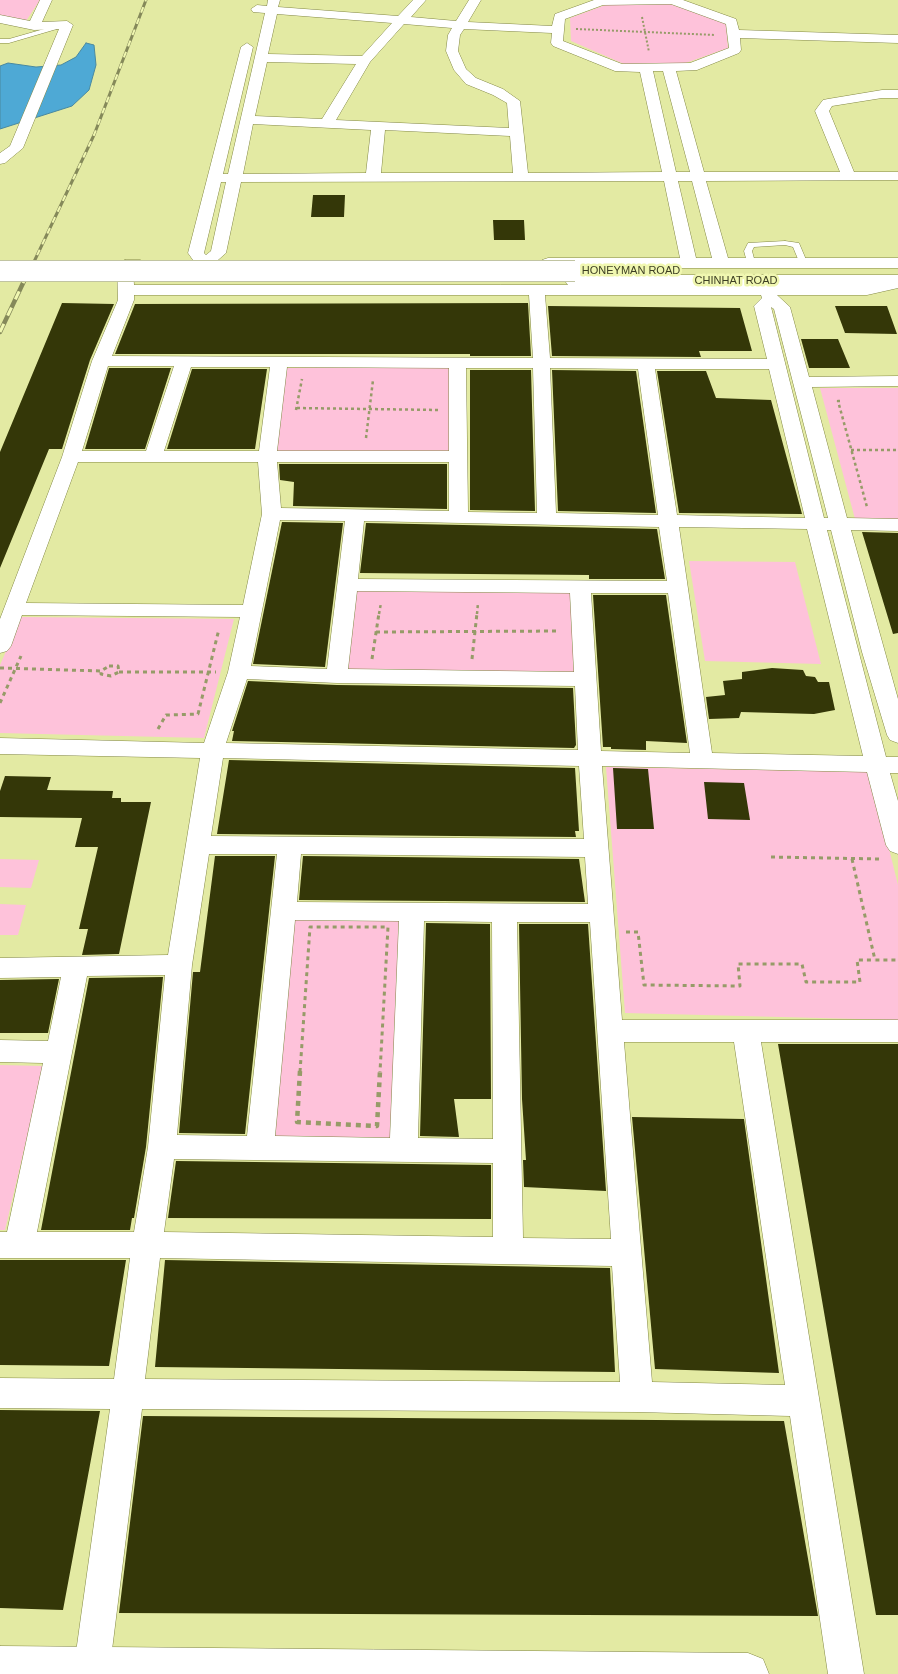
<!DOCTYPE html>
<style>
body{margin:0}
canvas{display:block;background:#e3eaa3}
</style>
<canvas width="898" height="1674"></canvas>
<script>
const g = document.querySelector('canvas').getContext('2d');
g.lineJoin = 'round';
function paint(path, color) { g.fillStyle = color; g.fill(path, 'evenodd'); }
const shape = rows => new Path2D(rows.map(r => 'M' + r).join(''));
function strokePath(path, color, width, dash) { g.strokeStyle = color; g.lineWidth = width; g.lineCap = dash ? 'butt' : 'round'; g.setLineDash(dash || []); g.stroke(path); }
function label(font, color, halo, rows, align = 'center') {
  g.font = font + ' Arial,sans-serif'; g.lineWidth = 5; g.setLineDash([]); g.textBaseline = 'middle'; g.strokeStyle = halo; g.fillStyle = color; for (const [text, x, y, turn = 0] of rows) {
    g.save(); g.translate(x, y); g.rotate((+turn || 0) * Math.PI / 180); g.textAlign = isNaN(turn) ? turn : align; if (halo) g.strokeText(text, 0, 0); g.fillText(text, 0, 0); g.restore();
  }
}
const green = shape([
 [0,0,40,0,26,21,0,16],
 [608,4,670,4,726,23,728,48,683,64,624,64,571,41,570,18],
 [452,365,451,455,273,452,287,368],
 [820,388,898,388,898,519,855,519],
 [689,561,795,562,821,664,705,661],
 [355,589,575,591,578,674,347,669],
 [21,617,234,619,204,738,0,733,0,665],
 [606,767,870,772,898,885,898,1020,625,1013],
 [0,859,39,860,31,888,0,887],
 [0,904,26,905,18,935,0,935],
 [292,915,407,915,397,1142,268,1143],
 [0,1065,44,1066,5,1230,0,1230]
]);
const water = shape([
 [86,43,94,45,96,65,89,90,72,106,0,129,0,66,8,63,36,67,61,65,76,57,86,43]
]);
const building = shape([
 [313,195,345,195,344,217,311,217],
 [493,220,524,220,525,240,494,240],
 [62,303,114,304,90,360,62,449,49,449,0,568,0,452],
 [528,303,531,356,470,356,470,354,115,354,135,304],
 [548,306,740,308,752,351,699,351,701,357,552,356],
 [835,306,887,306,897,334,845,333],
 [801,339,838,339,850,368,809,368],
 [109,368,171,368,145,449,85,449],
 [192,369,267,369,255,449,167,449],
 [470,370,531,370,535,511,470,510],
 [552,370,636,371,656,513,558,511],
 [657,371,706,371,716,398,771,400,802,514,679,513],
 [279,464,447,464,447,509,293,506,294,482,280,480],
 [282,522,343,523,325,667,253,664],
 [366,523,657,529,665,579,589,579,589,575,360,573],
 [862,532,898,533,898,633,893,634],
 [593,595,666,595,687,743,646,741,646,750,611,749,611,747,603,747],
 [772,668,803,670,806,676,815,677,818,682,829,682,835,710,814,714,741,712,739,718,709,719,706,697,725,695,723,681,742,679,742,672],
 [248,681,337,685,573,688,576,745,574,748,232,741,234,731,232,731],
 [229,760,575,768,579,831,575,831,576,837,217,834],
 [613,768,648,769,654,829,617,829],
 [5,776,51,777,47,790,113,791,112,798,121,798,121,802,151,802,119,954,82,955,88,929,79,929,98,847,75,847,82,818,0,817,0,791],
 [704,782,744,783,750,820,708,819],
 [215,856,275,856,245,1134,179,1133,193,972,200,972],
 [303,856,579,859,585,902,299,900],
 [426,923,490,924,491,1099,454,1099,459,1137,420,1136],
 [519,924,588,924,606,1191,524,1187,523,1160,526,1160,522,1099],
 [163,977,146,1147,134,1218,132,1218,130,1230,41,1230,89,978],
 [59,979,48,1033,0,1033,0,980],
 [778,1044,898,1044,898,1615,876,1615],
 [632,1117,744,1119,779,1373,655,1369],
 [176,1161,491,1165,491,1219,168,1218],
 [0,1260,126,1260,109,1366,0,1365],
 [165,1260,610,1268,615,1372,155,1367],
 [0,1410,100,1411,63,1610,0,1608],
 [143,1416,784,1421,818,1616,119,1613]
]);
const pathFar3 = shape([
 [642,17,649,52],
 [576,29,715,35]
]);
const pathFar2 = shape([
 [840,401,838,401,867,507],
 [297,408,439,410],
 [296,410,302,379],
 [366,438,373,380],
 [851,450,898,450],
 [379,614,381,603],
 [477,614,478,603]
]);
const pathFar1 = shape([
 [376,632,559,631],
 [372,659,379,613],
 [472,659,477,613],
 [109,666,118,666,119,672,111,676,101,674,101,671,109,666],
 [0,668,101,671],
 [119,672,216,672],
 [0,703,21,656],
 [158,729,166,715,198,714,219,629],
 [771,857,881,859],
 [852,859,875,960,898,960],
 [626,932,638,932,644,985,740,986,738,964,802,964,806,982,860,982,857,960,875,960],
 [300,1072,310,927,388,927,380,1072]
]);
const path = shape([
 [300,1071,297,1122,377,1126,380,1071]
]);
const service = shape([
 [65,23,67,26,9,43,0,43,0,39,9,39,65,23],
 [785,241,799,243,807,262,806,264,800,264,793,247,785,245,754,247,752,251,755,262,751,264,747,262,744,251,748,243,785,241]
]);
const minor = shape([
 [40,0,52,0,42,22,67,21,73,25,23,148,5,163,0,164,0,153,10,146,59,29,34,30,0,23,0,15,30,21,40,0],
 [268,0,280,0,278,7,398,16,413,0,426,0,411,17,456,21,469,0,481,0,468,22,552,26,555,14,594,0,683,0,736,19,739,30,898,35,898,43,740,38,741,50,739,53,697,70,676,71,704,172,840,172,815,111,817,108,823,100,828,99,882,90,898,90,898,98,882,98,832,106,829,111,854,172,898,172,898,180,706,181,728,258,898,258,898,268,548,268,542,266,540,263,542,260,548,258,680,258,664,181,241,182,226,253,210,267,198,267,188,253,241,47,247,43,253,47,223,174,228,174,265,13,253,12,251,9,257,5,267,6,268,0],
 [671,4,726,24,729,48,690,63,622,64,563,41,565,19,603,5,671,4],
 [277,14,392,23,362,56,268,54,277,14],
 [404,24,452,28,448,35,446,51,454,70,466,84,493,95,507,103,509,128,336,120,370,62,404,24],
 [464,29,552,33,551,43,553,46,615,71,640,72,662,172,528,173,520,101,503,89,476,78,466,69,458,51,460,35,464,29],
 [267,62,356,64,322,119,255,116,267,62],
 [653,71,663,71,690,172,676,172,653,71],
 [253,124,371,130,366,173,243,174,253,124],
 [385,130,510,136,513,173,381,173,385,130],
 [678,181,692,181,712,258,696,258,678,181],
 [221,182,226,182,211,251,206,255,204,253,221,182],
 [125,260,140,260,146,262,148,265,146,268,133,270,134,285,867,285,898,278,898,288,867,295,777,295,790,307,809,377,898,376,898,386,812,387,847,518,898,519,898,531,851,530,898,699,898,743,890,740,887,735,862,652,831,530,827,530,886,757,898,757,898,773,890,773,898,801,898,854,890,851,886,845,867,772,602,766,622,1020,898,1020,898,1042,761,1042,864,1674,828,1674,790,1416,637,1412,142,1409,109,1674,73,1674,110,1409,0,1408,0,1378,114,1379,130,1258,0,1258,0,1232,7,1232,43,1063,0,1062,0,1040,48,1041,61,977,0,978,0,958,168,955,200,758,0,754,0,738,204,743,228,672,240,617,22,615,11,646,7,651,0,653,0,619,62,457,92,361,118,300,117,265,119,262,125,260],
 [134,295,529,295,533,358,112,356,134,300,134,295],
 [545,295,761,295,762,298,754,306,767,359,550,358,545,295],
 [771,307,774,309,828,518,824,518,771,307],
 [108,366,174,366,146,451,82,451,108,366],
 [191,367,270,367,259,451,164,451,191,367],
 [287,367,449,368,449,451,277,451,287,367],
 [466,368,533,368,537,513,468,512,466,368],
 [550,368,638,369,658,515,556,513,550,368],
 [655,369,769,369,805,518,677,515,655,369],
 [78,462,258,462,262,514,243,605,26,603,78,462],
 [277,462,449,462,449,511,281,508,277,462],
 [280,520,345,521,327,669,251,666,280,520],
 [364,521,659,527,667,581,358,579,364,521],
 [679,527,807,529,863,756,712,753,679,527],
 [357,591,570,593,574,672,348,669,357,591],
 [591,593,668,593,690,753,601,751,591,593],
 [247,679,337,683,575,686,578,750,226,743,247,679],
 [223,758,579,766,584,839,211,836,223,758],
 [209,854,277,854,247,1136,177,1135,192,965,209,854],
 [301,854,585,857,588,904,297,902,301,854],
 [295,920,399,921,390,1138,275,1136,295,920],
 [424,921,492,922,493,1139,418,1138,424,921],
 [517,922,590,922,611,1239,523,1238,517,922],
 [165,975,148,1147,134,1232,37,1232,87,976,165,975],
 [624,1042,734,1042,785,1385,652,1382,624,1042],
 [174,1159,493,1163,493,1237,164,1232,174,1159],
 [160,1258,612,1266,620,1382,145,1379,160,1258]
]);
const tertiary = shape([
 [574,275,898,275,898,287,574,287,568,285,565,281,568,277,574,275],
 [0,1646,748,1653,763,1659,769,1674,0,1674,0,1646]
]);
const railFar1 = shape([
 [32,266,94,135,146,0]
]);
const rail = shape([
 [0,332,32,264]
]);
const tertiaryBridge = shape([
 [0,271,575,271]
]);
const farStreetnames = [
 ["HONEYMAN ROAD",631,271],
 ["CHINHAT ROAD",736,281]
];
paint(green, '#fec2da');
paint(water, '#4ea9d5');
strokePath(water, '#4989a0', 1);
paint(building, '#343708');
strokePath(service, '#838845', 1);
strokePath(minor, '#838845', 1);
strokePath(tertiary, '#838845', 1);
strokePath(pathFar3, '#969b68', 2, [2, 2]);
strokePath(pathFar2, '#969b68', 2.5, [3, 3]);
strokePath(pathFar1, '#969b68', 3, [4, 4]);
strokePath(path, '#969b68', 4.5, [5, 5]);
paint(service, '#fff');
paint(minor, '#fff');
paint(tertiary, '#fff');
strokePath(railFar1, '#85895a', 3);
strokePath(rail, '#85895a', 4.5);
strokePath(railFar1, '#f0f7b0', 2, [6]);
strokePath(rail, '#f0f7b0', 3, [9]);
strokePath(tertiaryBridge, '#838845', 22, []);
strokePath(tertiaryBridge, '#fff', 21);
label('11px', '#3d3f23', '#f0f7b0', farStreetnames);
</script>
